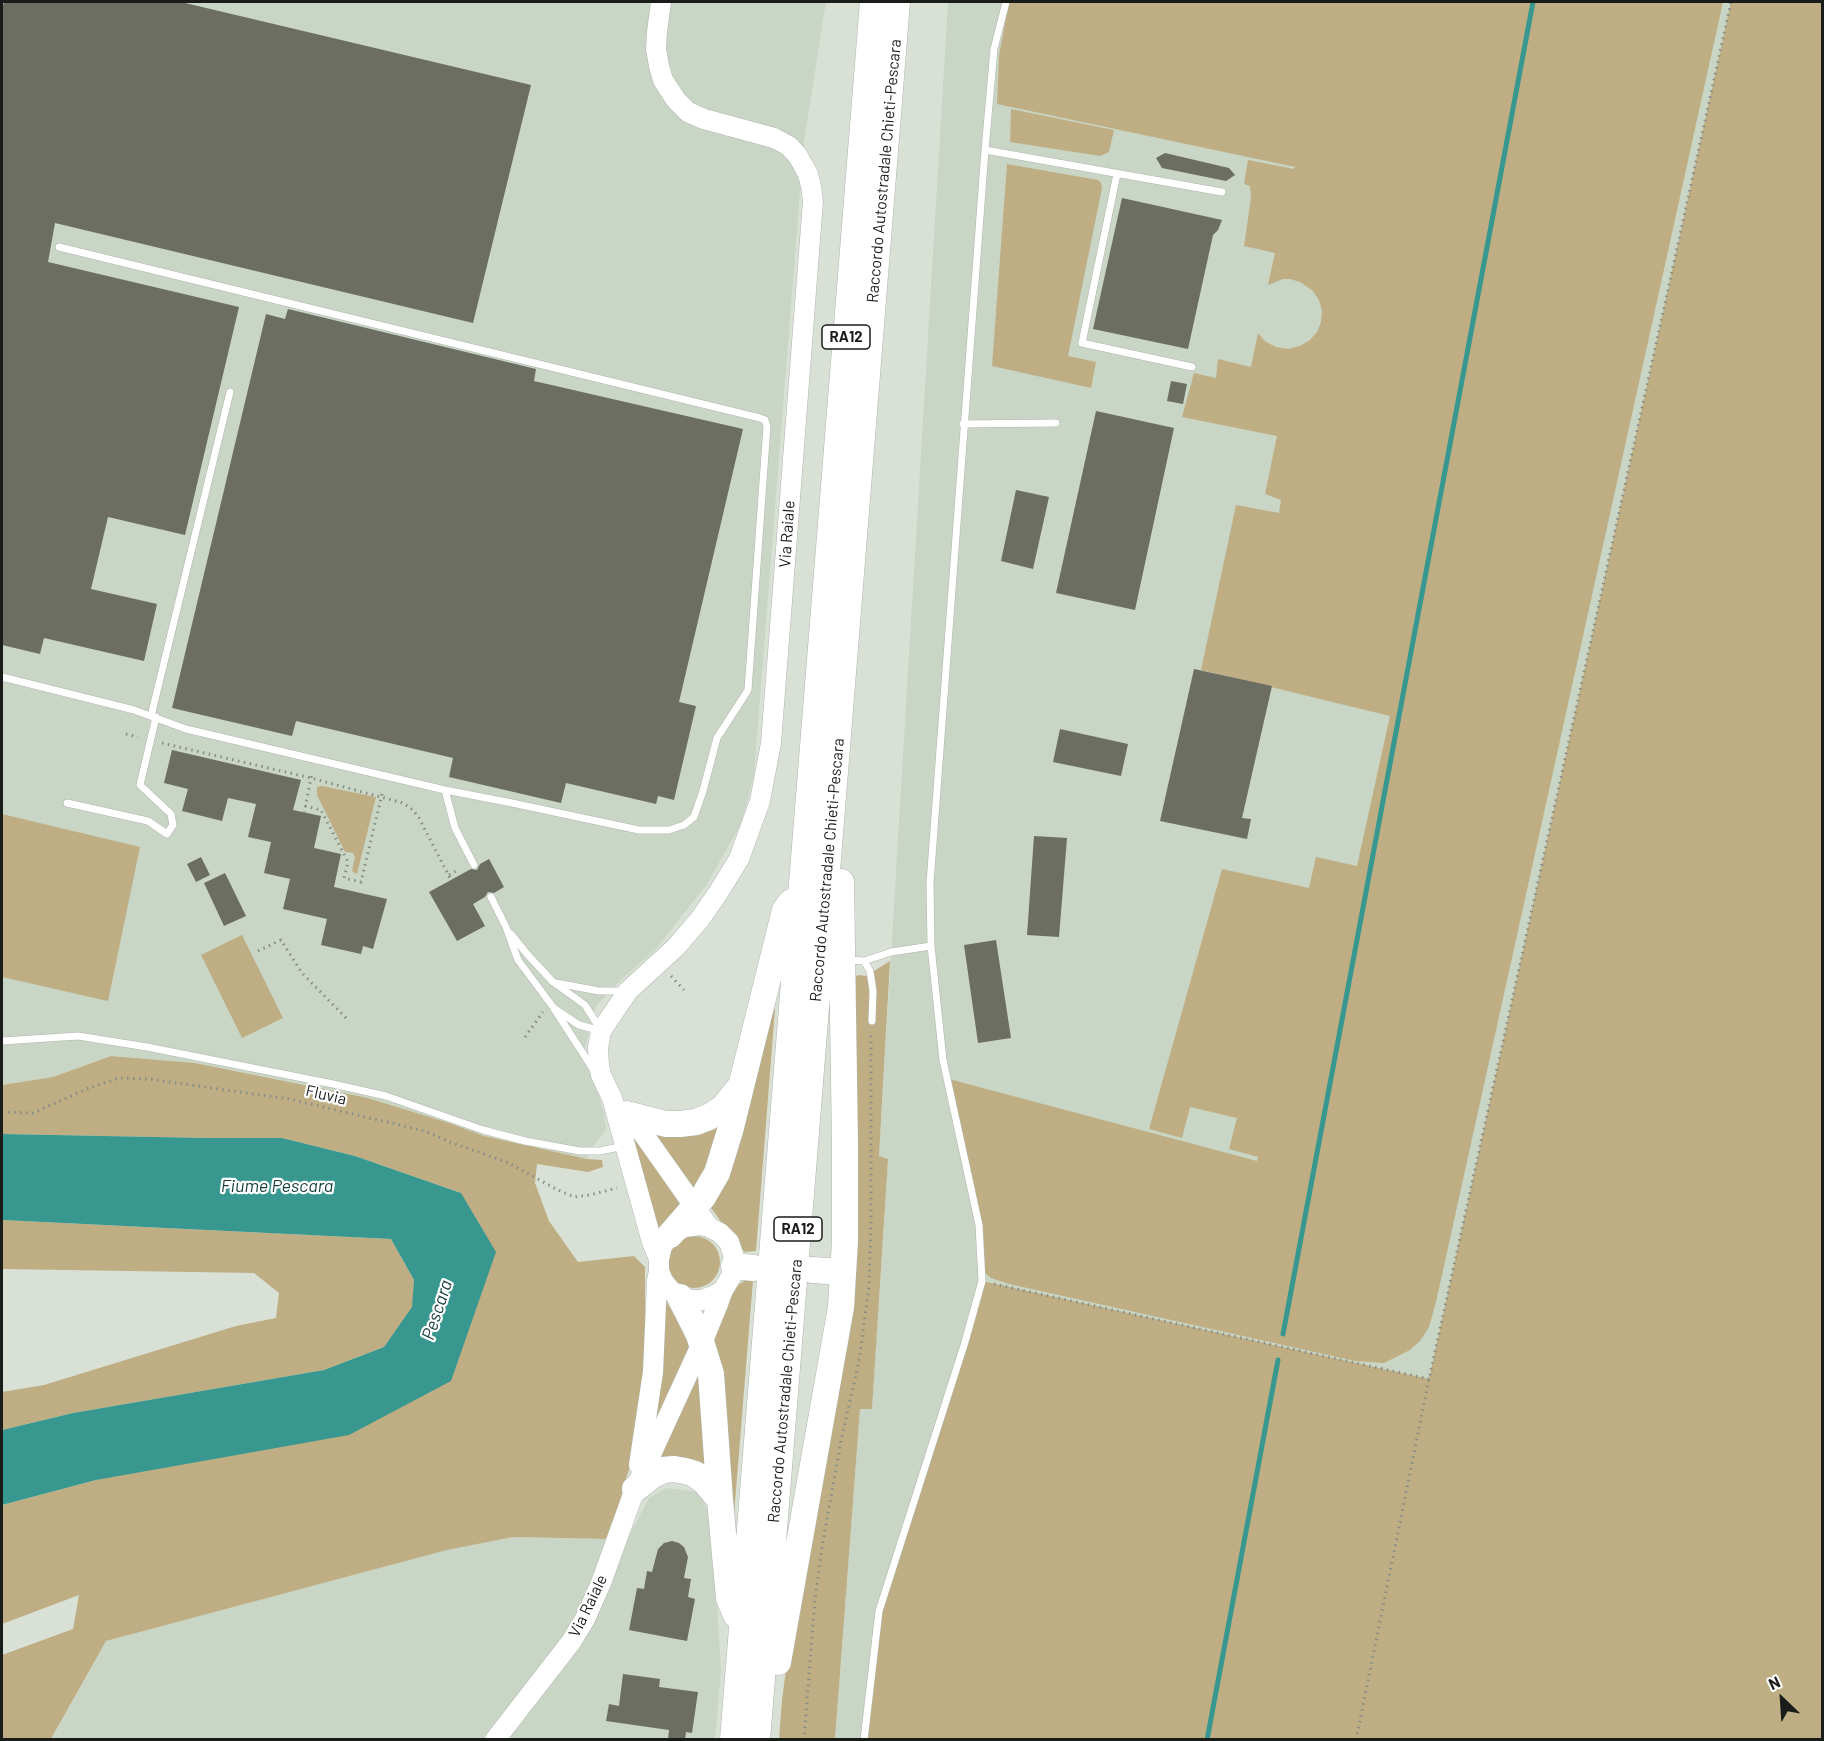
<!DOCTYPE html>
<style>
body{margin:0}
#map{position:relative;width:1824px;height:1741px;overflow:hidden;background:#d9e1d7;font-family:Barlow,sans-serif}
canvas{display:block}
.frame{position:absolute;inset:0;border:3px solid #191c18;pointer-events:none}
.north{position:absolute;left:1752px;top:1669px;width:60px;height:60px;-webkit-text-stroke:4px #fff;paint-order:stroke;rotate:335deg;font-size:16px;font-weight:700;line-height:24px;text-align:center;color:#191c18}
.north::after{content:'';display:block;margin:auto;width:21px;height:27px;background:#191c18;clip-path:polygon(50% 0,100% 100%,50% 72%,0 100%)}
</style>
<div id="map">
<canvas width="1824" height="1741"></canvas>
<div class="frame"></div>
<div class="north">N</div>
</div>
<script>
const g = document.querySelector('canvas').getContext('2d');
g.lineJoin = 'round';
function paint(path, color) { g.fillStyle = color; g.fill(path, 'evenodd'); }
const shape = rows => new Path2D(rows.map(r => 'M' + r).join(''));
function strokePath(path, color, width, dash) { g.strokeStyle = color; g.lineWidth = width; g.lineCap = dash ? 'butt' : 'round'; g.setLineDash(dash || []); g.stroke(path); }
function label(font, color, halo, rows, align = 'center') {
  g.font = font + ' Barlow,sans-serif'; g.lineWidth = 4.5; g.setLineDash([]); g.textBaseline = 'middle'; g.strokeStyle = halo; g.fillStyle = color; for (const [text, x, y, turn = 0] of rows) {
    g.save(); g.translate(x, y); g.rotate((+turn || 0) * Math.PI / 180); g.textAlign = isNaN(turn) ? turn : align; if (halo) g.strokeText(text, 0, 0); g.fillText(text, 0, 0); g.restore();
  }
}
const built = shape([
 [2,2,826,2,804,141,754,774,742,822,707,884,655,950,623,978,596,1006,582,1059,594,1080,604,1113,606,1130,593,1146,587,1159,484,1136,449,1123,368,1098,195,1063,111,1056,53,1077,2,1085],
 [948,2,1822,2,1822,1739,835,1740,860,1408,872,1409,888,1159,879,1156],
 [666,1488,697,1492,708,1510,714,1560,721,1671,715,1739,51,1740,106,1641,447,1550,513,1537,609,1539,626,1542,649,1498]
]);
const green = shape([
 [1009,2,1723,2,1436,1302,1429,1327,1420,1341,1410,1350,1384,1363,1355,1361,1009,1284,991,1278,984,1272,978,1226,949,1079,1257,1161,1258,1157,1229,1149,1237,1118,1190,1107,1182,1138,1149,1129,1222,869,1309,888,1316,857,1357,866,1390,716,1201,670,1236,505,1279,513,1281,500,1265,494,1277,436,1182,417,1194,373,1216,378,1218,359,1251,367,1258,333,1266,342,1276,347,1288,349,1300,346,1310,340,1317,332,1321,322,1322,311,1319,300,1313,291,1300,282,1290,279,1283,279,1268,285,1275,253,1244,246,1251,198,1250,186,1244,184,1248,160,1294,169,1295,167,997,104,999,56],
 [1731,2,1822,2,1822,1739,864,1740,879,1611,982,1281,1429,1379],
 [1011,109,1114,130,1109,152,1100,156,1010,142],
 [1007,164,1098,180,1101,183,1102,188,1068,356,1096,362,1091,388,992,366],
 [322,786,376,797,357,874,352,871,355,857,353,853,345,852,317,795,317,787],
 [2,814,140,847,108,1001,2,977],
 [242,935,283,1018,242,1038,201,955],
 [890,961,879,1156,888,1159,872,1409,860,1409,835,1739,779,1740,782,1700,791,1632,846,1352,853,1308,851,979,858,975,866,976],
 [770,1009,775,1009,756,1251,745,1252,738,1245,709,1205],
 [111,1056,195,1063,368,1098,449,1123,484,1136,587,1159,602,1160,603,1167,588,1172,537,1164,535,1183,549,1221,578,1262,634,1256,645,1267,645,1347,643,1392,633,1455,609,1539,513,1537,447,1550,106,1641,51,1739,2,1739,2,1655,73,1629,79,1595,2,1624,2,1505,96,1480,451,1381,461,1193,355,1156,282,1138,208,1138,2,1134,2,1085,53,1077],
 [730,1111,697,1193,648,1128],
 [627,1123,681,1206,656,1235],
 [2,1220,391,1239,414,1280,413,1307,384,1347,324,1370,73,1413,2,1430,2,1392,44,1385,236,1326,276,1318,279,1293,254,1273,2,1269],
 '668 1262a26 26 0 1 1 52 0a26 26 0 1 1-52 0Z',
 [746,1280,753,1280,732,1539,710,1345,729,1300,738,1285],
 [661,1292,691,1345,651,1437],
 [701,1363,711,1478,654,1467]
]);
const water = shape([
 [2,1134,208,1138,282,1138,355,1156,461,1193,496,1252,451,1381,349,1435,96,1480,2,1505,2,1430,73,1413,324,1370,384,1347,412,1307,414,1280,391,1239,2,1220]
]);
const stream = shape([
 [1283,1334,1533,2],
 [1207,1740,1278,1360]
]);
const building = shape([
 [4,2,181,2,531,85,473,323,55,223,48,262,239,307,185,535,108,517,91,589,157,604,144,661,44,638,40,654,2,645,2,10],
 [1165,153,1229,168,1235,175,1226,181,1162,168,1156,158],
 [1122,198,1222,220,1218,230,1213,235,1188,349,1093,329],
 [288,309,536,369,534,381,743,429,679,702,696,706,674,800,658,796,656,804,566,783,561,803,449,777,453,758,296,721,292,736,172,708,266,314,285,319],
 [1171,381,1187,384,1183,404,1167,401],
 [1096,411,1174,428,1135,610,1056,593],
 [1016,490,1049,497,1033,569,1001,561],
 [1194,669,1272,686,1242,818,1251,819,1247,839,1160,821],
 [1060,729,1128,744,1121,776,1053,762],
 [172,750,301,780,293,810,321,816,314,848,341,854,334,887,387,899,373,949,363,946,361,954,321,945,327,919,283,909,290,879,264,873,271,842,248,837,256,804,228,798,222,821,182,811,188,789,164,783],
 [1034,836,1067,838,1059,937,1027,935],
 [201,857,210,875,196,882,187,864],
 [489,859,504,887,494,893,488,892,485,897,473,904,485,926,457,941,429,892,471,869,477,870,480,864],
 [225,873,246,916,224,926,204,883],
 [996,940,1011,1038,978,1043,964,945],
 [672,1541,679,1543,684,1547,688,1557,684,1578,691,1579,688,1597,695,1599,687,1641,629,1630,637,1588,644,1589,647,1571,652,1572,658,1549,664,1543],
 [623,1674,660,1679,659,1687,698,1692,692,1733,686,1732,685,1740,668,1740,669,1730,606,1721,609,1704,619,1706]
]);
const path = shape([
 [126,734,138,737],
 [162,743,311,778,403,803,413,810,419,818,451,880],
 [305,806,321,810,348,862,344,878,361,882,383,790],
 [304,813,312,773],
 [449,875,456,871],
 [258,951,281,940,302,973,346,1018],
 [671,976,684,990],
 [525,1037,543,1012],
 [2,1112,33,1113,89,1088,119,1078,149,1079,289,1099,425,1131,450,1142,509,1163,556,1189,574,1197,590,1195,617,1188],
 [994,1284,1429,1379],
 [804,1740,815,1599,822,1547,841,1441,859,1361,869,1286,871,1221,871,1033],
 [1356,1740,1429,1379,1731,2]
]);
const lane = shape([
 [985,150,1222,192],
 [1117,174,1082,343,1192,367],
 [963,424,1056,423],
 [2,677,134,710,186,729,445,790,512,803,639,830,669,830,684,825,694,817,703,791,717,738,748,690,767,426,765,420,760,418,59,247],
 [151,716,230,392],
 [445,790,455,828,474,865],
 [67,803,148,821,167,834,173,825,171,814,140,785,156,717],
 [491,897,506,927,518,960,553,1007,593,1069],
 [511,934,527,954,553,982,585,1005,599,1027],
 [847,960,864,961,870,971,873,991,872,1021],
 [864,961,891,952,931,946],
 [556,983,599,991,625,991],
 [555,1009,579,1025,598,1030],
 [2,1041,78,1036,147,1047,333,1084,386,1096,483,1130,525,1141,580,1151,600,1151,624,1146],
 [864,1740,879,1611,965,1342,982,1281,979,1225,943,1060,931,946,930,883,985,150,994,49,1006,2]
]);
const secondary = shape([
 [627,1111,709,1227,720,1233,729,1242,733,1254,734,1266,732,1275,723,1290,713,1296,702,1300,691,1300,680,1297,670,1290,663,1281,659,1271,659,1259,662,1246,670,1235,685,1227,701,1225,709,1227],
 [659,1259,652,1242,612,1098,601,1075,599,1065,598,1048,601,1031,628,991,676,947,700,919,718,893,739,859,760,801,771,743,813,201,811,186,808,174,798,156,789,146,774,138,704,119,688,112,676,100,663,80,659,66,656,49,657,32,661,2],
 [639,1465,653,1372,657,1281,659,1271],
 [495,1740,571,1642,585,1619,601,1583,635,1489,702,1343,718,1304,723,1290]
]);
const highway = shape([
 [631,1115,666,1124,680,1124,696,1122,709,1117,723,1108,740,1087],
 [670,1235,703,1197,717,1173,730,1131,785,910,791,902],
 [734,1266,754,1268],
 [812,1270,843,1272],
 [680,1297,699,1335,711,1374,720,1500],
 [635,1489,653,1475,663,1470,674,1469,685,1471,695,1474,705,1482,720,1500,729,1598,736,1615],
 [778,1662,841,1307,845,1241,845,1145,841,882],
 [733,1740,873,2],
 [757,1740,897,2]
]);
const shields = [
 [846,337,48],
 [798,1229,48]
];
const shieldNames = [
 ["RA12",846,337],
 ["RA12",798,1229]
];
const streetNames = [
 ["Raccordo Autostradale Chieti-Pescara",884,171,-85],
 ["Via Raiale",787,534,-86],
 ["Raccordo Autostradale Chieti-Pescara",827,870,-85],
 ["Fluvia",326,1095,13],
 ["Raccordo Autostradale Chieti-Pescara",785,1391,-85],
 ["Via Raiale",588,1606,-64]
];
const waterNames = [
 ["Fiume Pescara",277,1186],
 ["Pescara",437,1310,-72]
];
paint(built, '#c9d5c5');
paint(green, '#bfae83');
paint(water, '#389890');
strokePath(stream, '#389890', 5);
paint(building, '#6c6e63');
strokePath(lane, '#aeb6ac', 8);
strokePath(secondary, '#aeb6ac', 21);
strokePath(highway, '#aeb6ac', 27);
strokePath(path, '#888d86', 3, [1.5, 4.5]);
strokePath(lane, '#fff', 7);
strokePath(secondary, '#fff', 20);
strokePath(highway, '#fff', 26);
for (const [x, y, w] of shields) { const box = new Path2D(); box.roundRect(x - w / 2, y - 12, w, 24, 4.5); g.fillStyle = '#fff'; g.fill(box); strokePath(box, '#191c18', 1.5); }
label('bold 15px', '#191c18', null, shieldNames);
label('16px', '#191c18', '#fff', streetNames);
label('italic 18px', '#123e3a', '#fff', waterNames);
</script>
